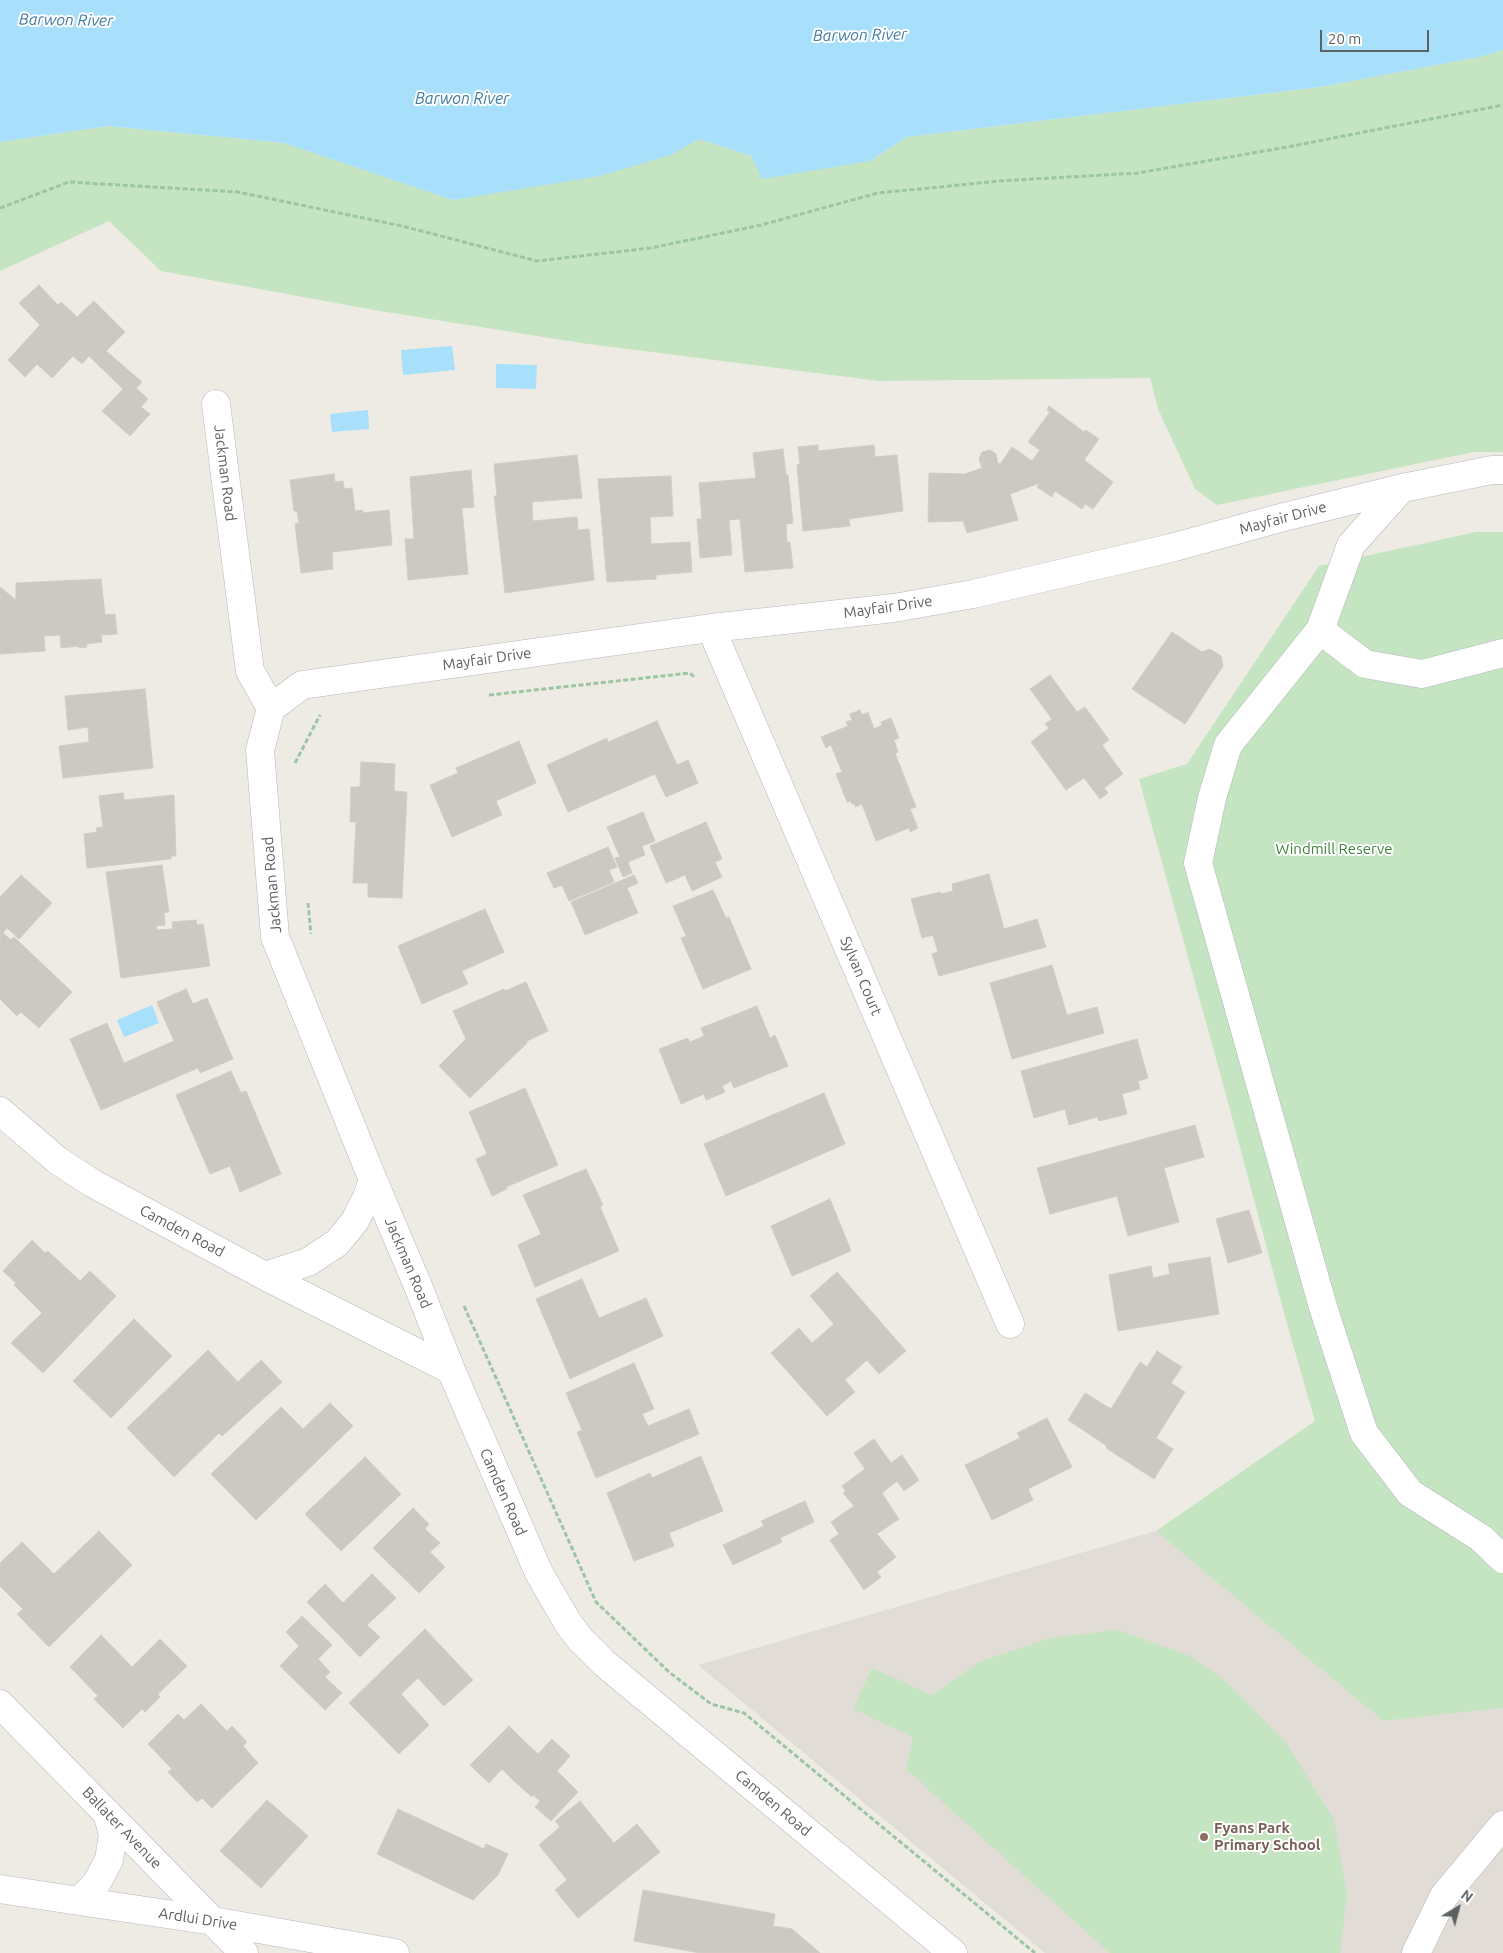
<!DOCTYPE html>
<style>
body{margin:0}
#map{position:relative;width:1503px;height:1953px;overflow:hidden;background:#eeebe4;font-family:Ubuntu,sans-serif}
canvas{display:block}
.north{position:absolute;left:1433px;top:1883px;width:50px;height:50px;-webkit-text-stroke:4px #fff;paint-order:stroke;rotate:37deg;font-size:14px;font-weight:700;line-height:20px;text-align:center;color:#5c6164}
.north::after{content:'';display:block;margin:auto;width:18px;height:22px;background:#5c6164;clip-path:polygon(50% 0,100% 100%,50% 72%,0 100%)}
.scale{position:absolute;left:1320px;top:30px;width:109px;height:22px;box-sizing:border-box;border:2px solid #5c6164;border-top:0;padding-left:6px;font-size:15px;line-height:18px;white-space:nowrap;color:#5c6164;-webkit-text-stroke:4px #fff;paint-order:stroke}
</style>
<div id="map">
<canvas width="1503" height="1953"></canvas>
<div class="north">N</div>
<div class="scale">20 m</div>
</div>
<script>
const g = document.querySelector('canvas').getContext('2d');
g.lineJoin = 'round';
function paint(path, color) { g.fillStyle = color; g.fill(path, 'evenodd'); }
const shape = rows => new Path2D(rows.map(r => 'M' + r).join(''));
function strokePath(path, color, width, dash) { g.strokeStyle = color; g.lineWidth = width; g.lineCap = dash ? 'butt' : 'round'; g.setLineDash(dash || []); g.stroke(path); }
function label(font, color, halo, rows, align = 'center') {
  g.font = font + ' Ubuntu,sans-serif'; g.lineWidth = 4; g.setLineDash([]); g.textBaseline = 'middle'; g.strokeStyle = halo; g.fillStyle = color; for (const [text, x, y, turn = 0] of rows) {
    g.save(); g.translate(x, y); g.rotate((+turn || 0) * Math.PI / 180); g.textAlign = isNaN(turn) ? turn : align; if (halo) g.strokeText(text, 0, 0); g.fillText(text, 0, 0); g.restore();
  }
}
const education = shape([
 [1156,1531,1383,1721,1503,1708,1503,1953,1045,1953,698,1665]
]);
const green = shape([
 [1503,50,1503,452,1474,452,1217,505,1195,489,1158,409,1150,378,879,381,581,343,374,310,161,271,109,221,0,271,0,142,108,126,284,143,453,200,671,155,699,139,751,156,870,161,907,137,1320,87,1479,57],
 [1476,532,1503,532,1503,1708,1383,1721,1156,1531,1315,1421,1287,1324,1229,1106,1139,779,1187,764,1319,566],
 [1118,1630,1190,1656,1228,1683,1287,1744,1334,1820,1347,1895,1340,1953,1110,1953,906,1769,913,1737,853,1709,872,1668,932,1695,979,1662,1050,1638]
]);
const water = shape([
 [0,0,1503,0,1503,50,1479,57,1320,87,907,137,870,161,762,179,751,156,699,139,671,155,600,176,453,200,284,143,108,126,0,142],
 [452,346,455,370,403,375,401,350],
 [496,364,537,365,536,389,496,388],
 [368,410,369,429,332,432,330,414],
 [152,1005,159,1023,124,1037,117,1020]
]);
const building = shape([
 [39,285,58,305,61,302,77,317,94,301,125,332,106,351,142,382,136,388,148,399,141,407,150,414,130,436,102,411,123,389,89,356,82,364,73,356,52,378,37,364,25,377,8,360,40,325,19,303,39,285],
 [1049,406,1084,432,1086,430,1099,439,1084,460,1113,482,1093,509,1085,504,1082,509,1055,491,1052,497,1037,487,1040,483,1010,494,1018,520,967,533,963,521,928,522,929,473,965,474,982,468,979,459,982,452,990,450,996,454,998,464,1001,463,1012,447,1032,461,1040,450,1028,442,1050,412,1047,410,1049,406],
 [818,445,818,451,874,445,875,457,897,455,903,511,849,519,850,526,803,531,797,465,800,464,798,447,818,445],
 [783,449,786,475,788,475,793,523,786,524,787,542,790,542,793,568,745,572,740,519,729,520,732,555,700,558,697,519,702,519,699,483,756,478,753,453,783,449],
 [577,455,582,498,532,502,533,521,577,517,578,530,589,529,594,580,505,593,494,496,497,496,494,464,577,455],
 [471,470,474,507,462,508,468,574,408,580,405,539,414,539,410,477,471,470],
 [334,474,335,482,343,481,344,489,352,488,355,511,362,510,363,513,389,510,392,545,332,552,333,569,301,573,295,524,299,523,297,511,294,511,290,480,334,474],
 [671,476,673,516,650,517,651,544,690,542,692,572,656,575,656,579,607,582,598,479,671,476],
 [101,579,105,615,115,614,117,634,101,635,102,642,86,644,87,647,79,648,79,646,61,648,60,635,44,636,45,651,0,654,0,587,16,600,16,583,101,579],
 [1172,632,1202,652,1210,649,1221,656,1223,666,1185,724,1132,689,1172,632],
 [1050,675,1077,712,1085,707,1109,740,1102,745,1123,774,1104,788,1108,793,1100,799,1084,778,1066,790,1031,742,1049,728,1045,724,1052,719,1030,689,1050,675],
 [145,689,153,768,63,778,59,746,89,742,88,727,68,730,65,696,145,689],
 [860,710,862,715,868,712,874,729,882,725,881,722,891,718,899,738,894,740,898,752,895,753,916,807,910,809,918,828,910,832,909,828,876,841,862,804,855,807,855,804,852,804,850,801,847,802,836,774,842,772,831,745,826,748,821,737,848,726,846,722,852,720,850,714,860,710],
 [657,721,677,765,688,760,698,783,666,797,655,774,568,812,547,765,607,738,608,742,657,721],
 [519,741,536,783,496,801,502,815,452,837,430,785,458,773,456,768,519,741],
 [361,762,395,764,394,791,407,792,402,898,368,897,368,883,353,883,356,822,350,822,351,787,360,787,361,762],
 [123,793,124,800,174,795,176,856,171,856,171,859,87,868,84,834,97,832,96,828,103,827,99,796,123,793],
 [643,812,655,841,642,846,645,855,628,862,632,873,623,877,615,858,620,857,607,827,643,812],
 [706,822,722,859,715,862,722,877,692,891,685,875,666,883,650,846,706,822],
 [608,847,617,867,609,870,614,882,569,901,562,885,554,888,547,873,608,847],
 [162,865,169,912,164,913,165,925,156,926,157,930,173,929,172,922,196,920,197,925,203,924,210,966,121,978,106,872,162,865],
 [989,874,1004,929,1037,919,1046,947,939,976,932,954,938,952,933,935,922,938,911,899,940,892,941,894,953,891,952,884,989,874],
 [21,875,52,903,19,939,7,928,3,933,11,940,14,937,72,992,39,1028,21,1012,17,1016,0,999,0,897,21,875],
 [634,875,638,883,627,888,638,913,585,935,571,902,634,875],
 [713,890,726,918,729,917,751,969,703,989,681,938,686,936,673,906,713,890],
 [485,909,504,952,462,971,468,984,422,1004,398,946,485,909],
 [1052,965,1067,1015,1097,1007,1104,1033,1012,1059,990,983,1052,965],
 [526,982,548,1031,527,1041,527,1043,470,1098,439,1066,466,1039,453,1011,504,989,505,991,526,982],
 [186,989,193,1004,207,998,233,1059,200,1073,198,1068,101,1110,70,1039,107,1023,124,1063,174,1041,157,1002,186,989],
 [757,1006,770,1038,775,1035,788,1066,734,1088,731,1081,722,1086,725,1092,706,1100,704,1094,681,1104,659,1049,688,1038,690,1042,704,1036,701,1028,757,1006],
 [1137,1039,1148,1078,1138,1081,1140,1089,1122,1094,1127,1114,1099,1121,1097,1117,1069,1125,1065,1109,1034,1118,1021,1071,1137,1039],
 [231,1071,241,1093,246,1091,281,1174,240,1192,230,1166,210,1174,176,1095,231,1071],
 [525,1088,558,1165,506,1187,507,1189,492,1196,476,1159,487,1154,469,1112,525,1088],
 [824,1093,845,1144,726,1196,704,1144,824,1093],
 [1195,1125,1204,1157,1164,1168,1179,1222,1128,1236,1117,1196,1050,1214,1037,1168,1195,1125],
 [586,1169,603,1205,600,1207,619,1251,535,1287,518,1245,541,1234,523,1195,586,1169],
 [830,1199,851,1251,792,1276,771,1226,830,1199],
 [1249,1210,1262,1253,1228,1263,1216,1219,1249,1210],
 [32,1240,45,1253,48,1251,80,1281,90,1271,116,1296,43,1373,11,1343,42,1313,14,1285,16,1283,3,1271,32,1240],
 [1210,1257,1219,1314,1118,1331,1109,1275,1151,1266,1153,1278,1170,1274,1168,1264,1210,1257],
 [837,1272,906,1351,879,1374,867,1360,845,1380,855,1392,827,1416,771,1353,799,1328,812,1343,834,1324,810,1296,837,1272],
 [582,1279,599,1318,646,1298,663,1336,570,1379,536,1299,582,1279],
 [134,1319,172,1356,111,1418,73,1381,134,1319],
 [208,1350,238,1382,261,1360,282,1382,222,1436,219,1433,174,1477,127,1428,208,1350],
 [1157,1351,1182,1367,1171,1383,1185,1392,1156,1438,1173,1449,1154,1479,1106,1448,1107,1446,1068,1420,1085,1393,1111,1409,1140,1362,1147,1367,1157,1351],
 [634,1363,654,1409,642,1414,648,1426,689,1409,699,1434,596,1478,577,1432,582,1430,566,1393,634,1363],
 [330,1403,353,1426,256,1520,211,1474,281,1407,303,1429,330,1403],
 [1047,1418,1072,1467,1028,1489,1033,1500,992,1520,965,1465,1020,1438,1017,1433,1047,1418],
 [874,1439,891,1463,902,1455,919,1480,904,1491,897,1481,882,1493,899,1519,877,1534,896,1557,877,1572,881,1577,864,1590,830,1540,839,1534,831,1522,854,1506,843,1493,846,1491,842,1486,865,1469,854,1453,874,1439],
 [701,1456,723,1511,669,1533,674,1546,634,1561,607,1493,650,1473,652,1478,701,1456],
 [365,1457,401,1494,341,1551,305,1514,365,1457],
 [805,1501,814,1522,780,1538,782,1542,733,1565,723,1545,764,1526,761,1521,805,1501],
 [413,1508,429,1524,425,1529,440,1543,430,1552,445,1567,419,1593,373,1548,413,1508],
 [99,1531,132,1565,49,1647,17,1614,23,1609,0,1586,0,1563,22,1542,54,1574,99,1531],
 [372,1574,396,1598,367,1625,380,1637,360,1657,307,1602,325,1584,343,1603,372,1574],
 [302,1616,332,1645,318,1659,330,1672,325,1677,342,1693,325,1710,280,1666,299,1646,286,1632,302,1616],
 [425,1629,473,1680,444,1706,418,1678,401,1694,429,1725,399,1754,349,1703,425,1629],
 [101,1635,132,1667,160,1639,187,1666,158,1694,160,1697,145,1712,142,1709,123,1728,94,1699,98,1696,70,1667,101,1635],
 [201,1704,227,1731,232,1726,247,1742,243,1746,258,1763,212,1808,202,1798,197,1802,168,1772,172,1769,148,1744,178,1714,184,1720,201,1704],
 [509,1726,524,1741,519,1747,533,1759,513,1780,502,1769,489,1783,470,1765,509,1726],
 [552,1739,570,1756,557,1771,578,1792,551,1821,535,1807,540,1801,533,1795,532,1797,513,1780,533,1759,519,1747,524,1741,538,1754,552,1739],
 [267,1800,308,1836,261,1888,220,1851,267,1800],
 [580,1801,614,1843,637,1824,660,1852,578,1918,555,1890,567,1880,539,1845,560,1827,555,1821,580,1801],
 [398,1809,484,1849,486,1844,508,1854,498,1875,473,1900,377,1854,398,1809],
 [643,1890,775,1914,773,1926,792,1929,820,1953,700,1953,634,1941,643,1890]
]);
const path = shape([
 [0,208,69,182,238,192,402,226,537,261,651,248,761,225,878,193,999,181,1138,173,1287,147,1503,105],
 [489,695,690,673,695,678],
 [295,763,320,715],
 [308,903,311,934],
 [464,1306,596,1602,669,1672,711,1704,744,1713,1035,1953]
]);
const minor = shape([
 [216,404,250,671,271,708,260,750,275,937,373,1180,418,1286,451,1370,539,1573,568,1623,580,1639,604,1663,953,1953],
 [1402,488,1351,545,1320,630,1228,745,1212,798,1198,863,1323,1307,1364,1433,1410,1493,1481,1538,1503,1559],
 [711,628,1010,1324],
 [1320,630,1365,664,1422,674,1503,653],
 [271,708,302,685,711,628,894,608,973,594,1171,548,1280,518,1402,488,1492,470,1503,470],
 [0,1111,57,1160,92,1183,265,1276,451,1370],
 [265,1276,308,1262,337,1243,355,1221,367,1197,373,1180],
 [0,1704,244,1953],
 [0,1889,213,1921,395,1953],
 [79,1901,96,1884,109,1860,113,1834,107,1813],
 [1416,1953,1444,1896,1503,1825]
]);
const markers = [
 [1204,1837,5,"#8d6e63"]
];
const streetNames = [
 ["Jackman Road",225,473,83],
 ["Mayfair Drive",1283,518,-15],
 ["Mayfair Drive",888,607,-8],
 ["Mayfair Drive",487,659,-8],
 ["Jackman Road",272,885,-95],
 ["Sylvan Court",861,976,67],
 ["Camden Road",182,1231,28],
 ["Jackman Road",408,1263,67],
 ["Camden Road",503,1492,66],
 ["Camden Road",773,1803,40],
 ["Ballater Avenue",122,1828,46],
 ["Ardlui Drive",198,1919,9]
];
const parkNames = [
 ["Windmill Reserve",1334,849]
];
const educationNames = [
 ["Fyans Park",1214,1828],
 ["Primary School",1214,1845]
];
const waterNames = [
 ["Barwon River",66,20,1],
 ["Barwon River",860,35,-1],
 ["Barwon River",462,99]
];
paint(education, '#e1dcd5');
paint(green, '#c5e4c2');
paint(water, '#a8dffb');
paint(building, '#ccc8c4');
strokePath(building, '#d2ccc3', 1);
strokePath(minor, '#b5b7bb', 29);
strokePath(path, '#9cc6a3', 3, [5, 2.5]);
strokePath(minor, '#fff', 28);
for (const [x, y, r, color] of markers) { const dot = new Path2D(); dot.arc(x, y, r, 0, 2 * Math.PI); g.fillStyle = color; g.fill(dot); strokePath(dot, '#fff', 2); }
label('15px', '#5c6164', '#fff', streetNames);
label('15px', '#3e853a', '#fff', parkNames);
label('bold 15px', '#785e54', '#fff', educationNames, 'left');
label('italic 16px', '#427ba3', '#fff', waterNames);
</script>
